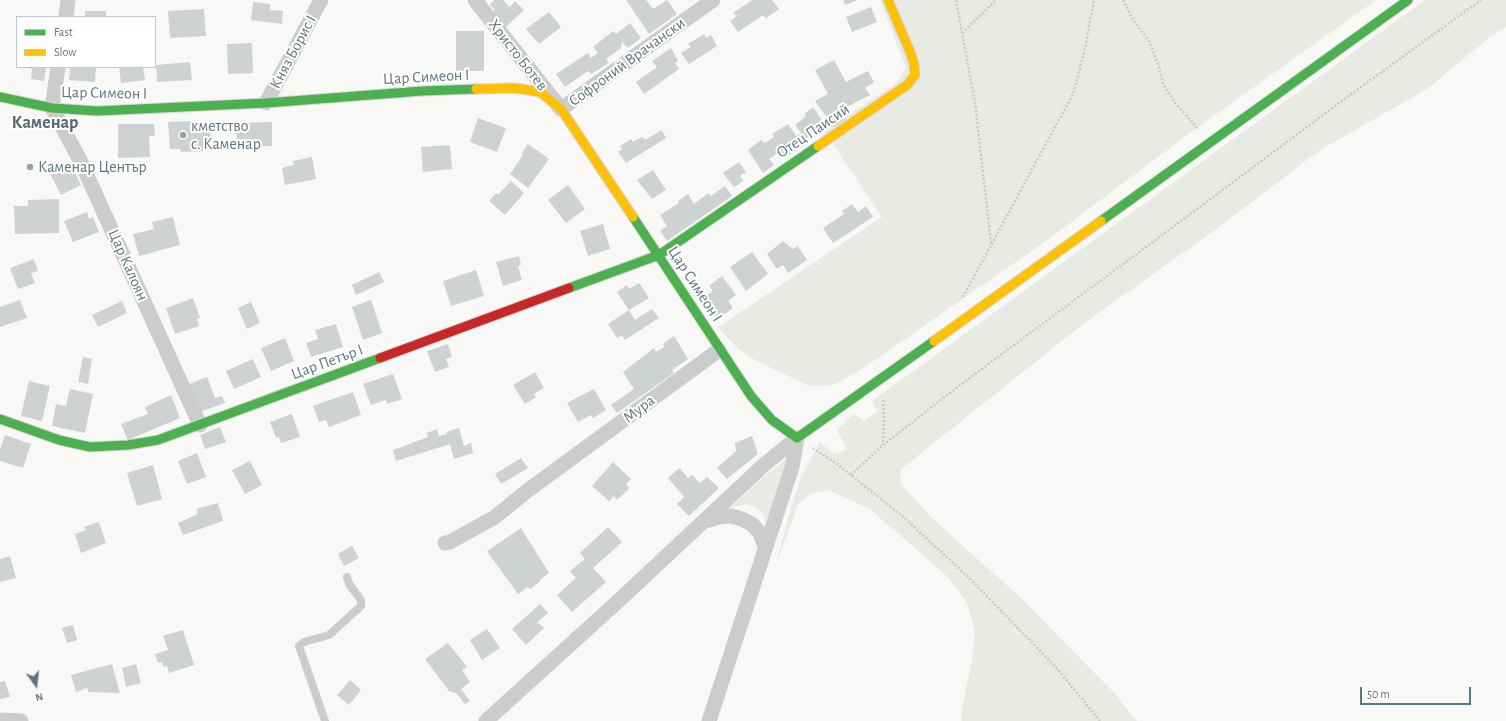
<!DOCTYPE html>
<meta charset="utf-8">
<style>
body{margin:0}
#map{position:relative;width:1506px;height:721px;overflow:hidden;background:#f8f8f7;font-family:"Alegreya Sans",sans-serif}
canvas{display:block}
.legend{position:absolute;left:16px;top:16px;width:140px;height:52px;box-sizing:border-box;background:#fff;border:1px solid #bfc8cb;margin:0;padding:5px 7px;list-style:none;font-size:12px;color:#5e767d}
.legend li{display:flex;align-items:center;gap:8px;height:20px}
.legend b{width:20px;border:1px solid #bfc8cb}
.north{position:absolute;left:16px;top:665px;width:40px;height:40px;-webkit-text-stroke:3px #fff;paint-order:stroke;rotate:165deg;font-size:11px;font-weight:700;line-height:16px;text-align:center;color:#5e767d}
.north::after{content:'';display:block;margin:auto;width:14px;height:18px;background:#5e767d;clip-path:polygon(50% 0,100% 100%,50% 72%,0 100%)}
.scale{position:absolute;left:1360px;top:687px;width:111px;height:18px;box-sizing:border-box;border:2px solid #5e767d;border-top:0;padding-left:5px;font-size:12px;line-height:14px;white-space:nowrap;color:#5e767d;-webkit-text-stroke:3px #fff;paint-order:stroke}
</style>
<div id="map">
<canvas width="1506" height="721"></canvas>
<ul class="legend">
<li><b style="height:5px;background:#4caf50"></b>Fast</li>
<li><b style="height:5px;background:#ffc107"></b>Slow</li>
</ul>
<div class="north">N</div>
<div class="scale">50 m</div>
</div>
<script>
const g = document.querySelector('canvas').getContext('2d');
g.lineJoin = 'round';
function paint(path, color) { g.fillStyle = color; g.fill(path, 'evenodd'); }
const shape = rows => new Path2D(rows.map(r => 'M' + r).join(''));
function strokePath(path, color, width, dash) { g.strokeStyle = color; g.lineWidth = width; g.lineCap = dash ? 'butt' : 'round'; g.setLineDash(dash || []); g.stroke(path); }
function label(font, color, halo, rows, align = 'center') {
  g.font = font + ' "Alegreya Sans",sans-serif'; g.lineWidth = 4; g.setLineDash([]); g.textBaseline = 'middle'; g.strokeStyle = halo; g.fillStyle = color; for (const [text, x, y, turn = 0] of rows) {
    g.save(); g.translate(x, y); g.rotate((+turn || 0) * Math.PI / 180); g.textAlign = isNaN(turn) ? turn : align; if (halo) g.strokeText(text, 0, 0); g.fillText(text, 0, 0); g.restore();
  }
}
const green = shape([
 [880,0,1376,0,1194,130,1049,239,859,371,833,385,809,386,755,360,736,347,718,327,882,217,824,131,897,83,906,68],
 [1425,0,1506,0,1506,27,1490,37,1427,89,1320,150,1214,231,1087,321,901,469,900,483,929,515,1024,601,1114,693,1137,721,961,721,963,703,972,661,975,632,967,603,949,578,871,510,829,490,812,493,799,503,776,564,791,507,801,477,820,442,834,454,847,450,837,430,854,414,864,421,877,411,872,401],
 [786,459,766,522,763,514,758,509,752,506,746,504,730,508,766,475]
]);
const building = shape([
 [494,0,503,0,510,7,515,1,524,10,506,27,492,13,495,10,490,5],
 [626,0,646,0,653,9,667,0,677,14,649,34],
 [752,0,772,0,779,9,766,18,763,15,738,32,730,21,737,16,733,13],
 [843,0,858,0,845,5],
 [253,2,270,4,270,10,283,11,282,24,251,20],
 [871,7,877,22,852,32,846,17],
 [204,9,206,36,170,38,168,11],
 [85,11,106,11,106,17,85,17],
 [549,12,561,27,539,44,526,29],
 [630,23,641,38,628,48,622,42,621,48,606,59,609,63,591,74,588,71,565,87,556,74,588,53,591,58,598,53,593,47,613,31,616,34],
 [456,31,484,31,484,71,456,71],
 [704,34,706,38,711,35,717,46,689,64,681,53,691,47,688,44],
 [252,43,253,73,228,74,227,44],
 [671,48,678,61,675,63,679,69,644,94,636,82,657,67,652,61],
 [834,60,846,82,868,71,874,82,865,88,870,95,841,110,846,119,834,127,815,101,828,94,815,70],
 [190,62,192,80,157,82,156,65],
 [26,67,46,67,44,81,31,79,32,69],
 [70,67,96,67,95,82,69,80],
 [119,67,143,67,145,80,121,83],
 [813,107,826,126,806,139,808,143,786,157,781,151,769,159,774,165,763,173,748,150,761,140,765,143,774,137,772,134,788,124,796,136,801,133,795,125,806,116,804,114],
 [478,118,506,128,497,152,470,142],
 [192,121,192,126,210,125,211,147,203,148,203,151,181,152,180,149,170,149,168,122],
 [272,122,272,146,237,147,236,123],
 [118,124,154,124,155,136,149,136,150,157,118,158],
 [662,130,666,138,626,163,618,152,622,149,620,146,631,139,633,142,642,137,645,140],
 [528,144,549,159,528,188,510,174,523,155,521,154],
 [450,145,452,169,423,172,421,147],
 [312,157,316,179,285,185,282,168,294,165,293,161],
 [70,162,81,185,61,195,49,172],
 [739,162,746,172,740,176,743,181,734,187,723,173],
 [653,170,666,190,652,199,637,180],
 [511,181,524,193,505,215,489,201,496,193,499,194],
 [568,185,585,209,566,223,548,200],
 [725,186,732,196,667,241,660,231,667,226,660,215,679,203,678,201,688,194,694,204,708,193,711,196],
 [59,199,59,233,15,234,14,206,28,206,28,200],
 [852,204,858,212,866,206,873,217,833,243,823,228,844,214,842,211],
 [87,212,89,219,93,217,99,232,73,242,64,221],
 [173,217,180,245,139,256,133,234,154,229,152,222],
 [603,224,610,249,588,256,580,231],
 [783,241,793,249,798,246,807,260,788,273,783,265,777,269,767,254],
 [752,252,768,274,746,291,730,267],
 [519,256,521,265,518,266,522,280,503,286,496,262],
 [34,259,38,271,31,273,35,283,18,289,10,268],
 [476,270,484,296,451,306,443,281],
 [379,272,384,282,356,295,352,285],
 [722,276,736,295,728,301,733,308,719,319,703,298,713,291,709,286],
 [639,283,649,298,629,310,617,292,627,285,629,289],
 [193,298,200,318,197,319,199,326,175,334,166,308],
 [20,300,27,318,0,327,0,307],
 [371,300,382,333,363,340,352,307],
 [122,301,127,313,98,327,92,315],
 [251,302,260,323,247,329,238,308],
 [652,309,659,318,625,340,622,335,617,338,608,324,629,310,635,320],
 [336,324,343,347,311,357,306,343,318,339,315,330],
 [674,336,688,359,672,370,674,373,617,413,611,405,634,389,623,372,654,348,656,352,664,347,663,344],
 [285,338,294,361,271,371,261,348],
 [448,344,452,357,446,359,449,367,435,372,427,351],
 [83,357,92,359,88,384,78,382],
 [253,359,261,377,234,389,226,371],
 [535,372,544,388,534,394,536,397,525,404,513,385],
 [393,374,402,399,387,404,386,400,371,405,363,384],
 [207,377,215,398,222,396,225,403,200,412,189,384],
 [29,381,50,386,42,421,21,416],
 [70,389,93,394,85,433,52,426,56,404,66,406],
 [594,389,606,410,593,418,591,415,578,422,567,403],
 [353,392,361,415,329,427,326,420,319,422,313,406],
 [171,395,180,418,128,440,121,424,148,414,145,407],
 [292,414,300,437,281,443,279,437,276,438,270,422],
 [220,427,226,442,205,449,200,435],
 [459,428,464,446,471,443,473,453,454,459,450,444,396,461,393,450,428,437,427,433,437,429,439,436,447,434,446,432],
 [5,435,31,444,23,468,0,461,0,450],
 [752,436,758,454,727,479,717,468,736,451,735,443],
 [197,453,206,477,187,484,178,461],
 [521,458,528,468,501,484,495,474],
 [250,461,262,485,245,494,232,470],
 [613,462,631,479,626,484,629,489,617,500,614,496,609,501,592,486],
 [153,465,162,499,137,506,127,473],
 [679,468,688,478,692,475,700,483,707,477,719,488,689,516,677,504,684,497,668,478],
 [218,503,223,521,183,535,178,523,198,514,196,509],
 [99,522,106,543,81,553,75,534,86,530,84,527],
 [608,527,622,542,593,568,606,582,572,612,557,595,576,578,570,571,585,559,580,553],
 [521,528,549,573,540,580,540,582,530,589,528,587,518,594,487,551],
 [352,546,359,558,344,566,338,554],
 [10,556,16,578,0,582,0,559],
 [540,604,548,613,537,622,544,628,526,645,512,629],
 [73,625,77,640,67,643,62,628],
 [487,629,500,648,482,660,470,640],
 [183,630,194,665,169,673,167,666,163,667,162,662,158,663,155,654,168,650,163,636],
 [448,643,467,667,462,670,470,682,461,689,470,701,465,704,456,693,449,691,425,659],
 [112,664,120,693,88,692,87,688,76,692,71,675],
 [136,664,141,683,126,687,122,668],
 [350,680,361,690,349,705,337,695],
 [5,681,10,697,0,699,0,682]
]);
const path = shape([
 [956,0,975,103,991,243],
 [1123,0,1132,18,1150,43,1159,67,1163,84,1175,103,1198,129],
 [962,33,996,0],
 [963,297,1073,94,1084,53,1094,0],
 [883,400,884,418,883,445],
 [813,448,837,464,901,515,965,574,1055,666,1100,721],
 [851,475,883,445,951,392,1346,98,1481,0]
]);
const lane = shape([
 [325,721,299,646,304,642,329,635,361,606,361,600,349,584,347,577]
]);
const street = shape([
 [475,0,561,109,713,0],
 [66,17,68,0],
 [58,67,52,108,80,160,200,425],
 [266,103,321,0],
 [705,521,719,517,731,516,742,519,752,524,760,533,765,547],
 [445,543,450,542,495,517,527,491,719,350],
 [0,720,21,721],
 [486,721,615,604,765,464,797,438],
 [709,721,792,467,797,438]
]);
const fast = shape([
 [0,97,52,108,97,111,266,103,422,91,476,89],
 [633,217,751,396,772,420,797,438,934,341],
 [1101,221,1408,0],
 [569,288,659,255,818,146],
 [0,419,59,440,90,447,128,445,158,440,380,358]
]);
const slow = shape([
 [476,89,515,88,540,92,561,109,633,217],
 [818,146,907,85,915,75,914,64,911,54,888,0],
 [934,341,1101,221]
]);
const jam = shape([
 [380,358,569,288]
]);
const markers = [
 [183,135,4,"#94a4a8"],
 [30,167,4,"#94a4a8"]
];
const streetNames = [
 ["Княз Борис I",293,52,-62],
 ["Христо Ботев",518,55,52],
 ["Софроний Врачански",627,62,-36],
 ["Цар Симеон I",426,77,-3],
 ["Цар Симеон I",104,93,1],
 ["Отец Паисий",813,131,-34],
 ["Цар Калоян",128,265,66],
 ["Цар Симеон I",695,284,57],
 ["Цар Петър I",327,362,-20],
 ["Мура",639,409,-37]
];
const poiNames = [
 ["кметство",191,126],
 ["с. Каменар",191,144],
 ["Каменар Център",38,167]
];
const quarterNames = [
 ["Каменар",45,123]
];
paint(green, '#e8eae4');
paint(building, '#cfd2d2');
strokePath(fast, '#d4d5d5', 11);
strokePath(slow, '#d4d5d5', 11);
strokePath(jam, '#d4d5d5', 11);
strokePath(path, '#c9cbcb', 2.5, [2, 2]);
strokePath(lane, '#cbcdcd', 8);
strokePath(street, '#cbcdcd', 15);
strokePath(fast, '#4caf50', 9);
strokePath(slow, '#ffc107', 9);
strokePath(jam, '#c62828', 9);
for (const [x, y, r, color] of markers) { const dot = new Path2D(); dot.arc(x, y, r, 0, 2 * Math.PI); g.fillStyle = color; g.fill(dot); strokePath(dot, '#fff', 1.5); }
label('16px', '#5e767d', '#fff', streetNames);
label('16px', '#5e767d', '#fff', poiNames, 'left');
label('bold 18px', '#55686d', '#fff', quarterNames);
</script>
